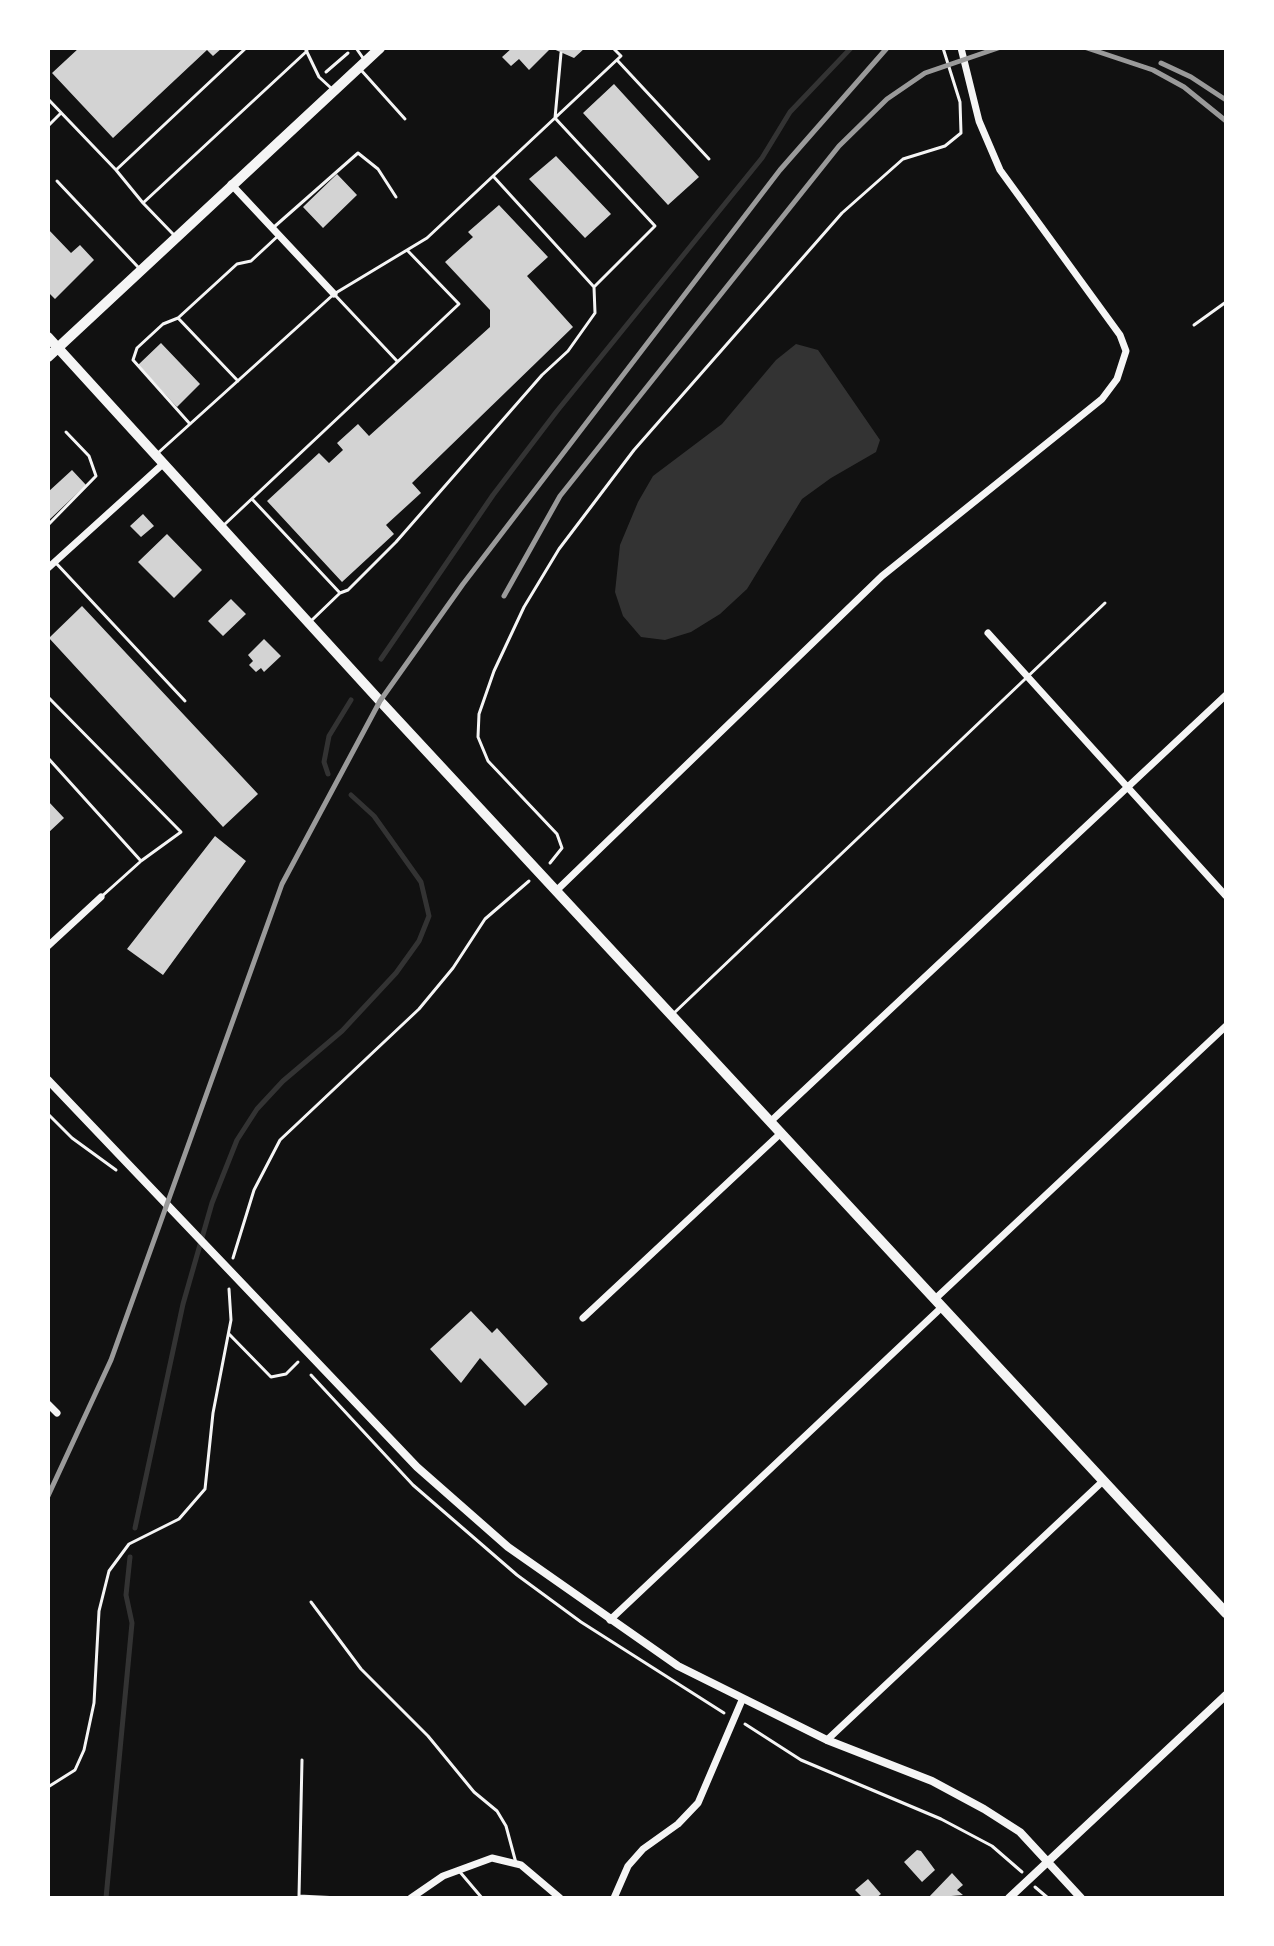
<!DOCTYPE html>
<style>
body{margin:0}
#map{position:relative;width:1274px;height:1946px;overflow:hidden;background:#111;font-family:Barlow,sans-serif}
canvas{display:block}
.frame{position:absolute;inset:0;border:50px solid #fff;pointer-events:none}
</style>
<div id="map">
<canvas width="1274" height="1946"></canvas>
<div class="frame"></div>
</div>
<script>
const g = document.querySelector('canvas').getContext('2d');
g.lineJoin = 'round';
function paint(path, color) { g.fillStyle = color; g.fill(path, 'evenodd'); }
const shape = rows => new Path2D(rows.map(r => 'M' + r).join(''));
function strokePath(path, color, width, dash) { g.strokeStyle = color; g.lineWidth = width; g.lineCap = dash ? 'butt' : 'round'; g.setLineDash(dash || []); g.stroke(path); }
const water = shape([
 [796,344,818,350,880,440,876,452,831,478,802,499,747,589,720,614,691,632,665,640,641,637,623,616,615,592,620,545,638,502,653,476,722,424,776,360]
]);
const stream = shape([
 [381,659,493,495,557,411,762,158,790,112,851,48],
 [328,774,324,762,329,736,351,700],
 [135,1528,183,1304,212,1203,237,1140,257,1109,283,1081,342,1031,396,973,419,941,429,916,421,882,374,816,351,795],
 [106,1898,132,1623,126,1595,130,1557]
]);
const building = shape([
 [79,48,222,48,213,56,207,50,113,138,52,73],
 [512,48,585,48,574,58,551,48,529,70,519,59,511,66,502,57],
 [614,84,699,177,668,205,583,113],
 [556,156,611,214,585,238,529,179],
 [337,174,357,195,323,228,303,207],
 [499,205,548,257,527,276,573,327,412,483,421,493,386,525,394,534,342,582,267,501,319,453,329,463,343,450,337,443,358,424,369,436,490,327,490,310,445,262,473,237,468,232],
 [48,229,71,253,80,245,94,260,55,299,48,292],
 [161,343,200,384,177,407,138,365],
 [72,470,86,485,48,521,48,492],
 [143,514,154,526,141,537,130,526],
 [167,534,202,570,174,598,138,562],
 [231,599,246,614,223,636,208,621],
 [82,606,258,794,223,827,49,638],
 [264,639,281,656,264,672,261,668,256,672,249,665,253,661,248,655],
 [48,801,64,818,48,833],
 [215,836,246,861,163,975,127,949],
 [471,1311,492,1333,497,1328,548,1384,525,1406,480,1358,461,1383,430,1349],
 [917,1850,921,1851,935,1870,922,1882,904,1862],
 [952,1873,963,1885,957,1890,963,1895,928,1898],
 [868,1879,881,1894,876,1898,863,1898,855,1890]
]);
const path = shape([
 [326,72,348,53],
 [550,863,562,848,557,834,488,761,478,737,479,714,494,671,524,607,559,549,634,450,842,213,903,159,945,146,961,133,960,102,943,48],
 [48,1114,72,1138,116,1170],
 [233,1258,254,1190,280,1140,419,1009,453,968,485,919,529,881],
 [229,1334,271,1377,286,1374,298,1362],
 [311,1375,413,1485,517,1575,581,1622,724,1713],
 [745,1724,801,1760,941,1819,992,1846,1022,1872],
 [48,1787,75,1770,84,1750,94,1703,99,1611,109,1571,129,1544,179,1519,205,1489,213,1413,231,1320,229,1289],
 [1035,1887,1048,1898]
]);
const service = shape([
 [246,48,116,170,143,203,307,51],
 [305,48,319,77,331,88],
 [356,48,363,58],
 [617,60,709,159],
 [361,70,405,119],
 [48,99,116,170],
 [48,126,61,113],
 [493,176,594,287,655,226,555,118,561,53],
 [57,181,138,267],
 [143,203,173,234],
 [274,227,358,153,378,169,396,197],
 [334,294,397,361],
 [178,318,163,324,137,348,133,360,190,424],
 [1194,325,1226,302],
 [238,381,178,318,237,264,251,261,279,235],
 [159,452,334,294,427,238,621,56,613,48],
 [252,499,340,593,312,620],
 [225,524,459,304,407,250],
 [48,525,96,476,89,456,66,432],
 [55,562,185,701],
 [340,593,348,590,396,542,542,375,568,351,595,313,594,287],
 [48,697,181,832,141,861,48,758],
 [101,897,140,862],
 [674,1013,1105,603],
 [311,1602,361,1669,428,1736,474,1792,497,1811,506,1826,516,1863],
 [302,1760,299,1896,340,1898],
 [460,1872,482,1898]
]);
const minor = shape([
 [231,184,334,294],
 [48,568,164,463],
 [988,633,1226,896],
 [556,891,882,576,1102,399,1117,379,1126,351,1120,335,1000,170,979,121,961,48],
 [48,946,101,897],
 [770,1122,1226,695],
 [935,1299,1226,1026],
 [583,1318,781,1133],
 [48,1404,57,1413],
 [610,1620,942,1307],
 [827,1740,1103,1481],
 [411,1898,443,1876,492,1858,521,1865,560,1898],
 [614,1898,628,1866,643,1849,678,1824,698,1803,742,1700]
]);
const tertiary = shape([
 [48,1080,417,1467,508,1547,678,1666,827,1740,932,1781,984,1809,1020,1832,1081,1898],
 [1009,1898,1226,1695]
]);
const secondary = shape([
 [48,337,380,701,1226,1613],
 [48,357,380,48]
]);
const rail = shape([
 [1087,48,1153,70,1184,87,1226,121],
 [1161,63,1191,77,1226,100],
 [504,596,560,496,839,146,887,99,925,73,998,48],
 [48,1496,111,1360,282,884,380,701,463,584,780,170,887,48]
]);
paint(water, '#333');
strokePath(stream, '#333', 5);
paint(building, '#d3d3d3');
strokePath(path, '#f5f5f5', 3);
strokePath(service, '#f5f5f5', 3);
strokePath(minor, '#f5f5f5', 7);
strokePath(tertiary, '#f5f5f5', 8);
strokePath(secondary, '#f5f5f5', 10);
strokePath(rail, '#9a9a9a', 5);
</script>
